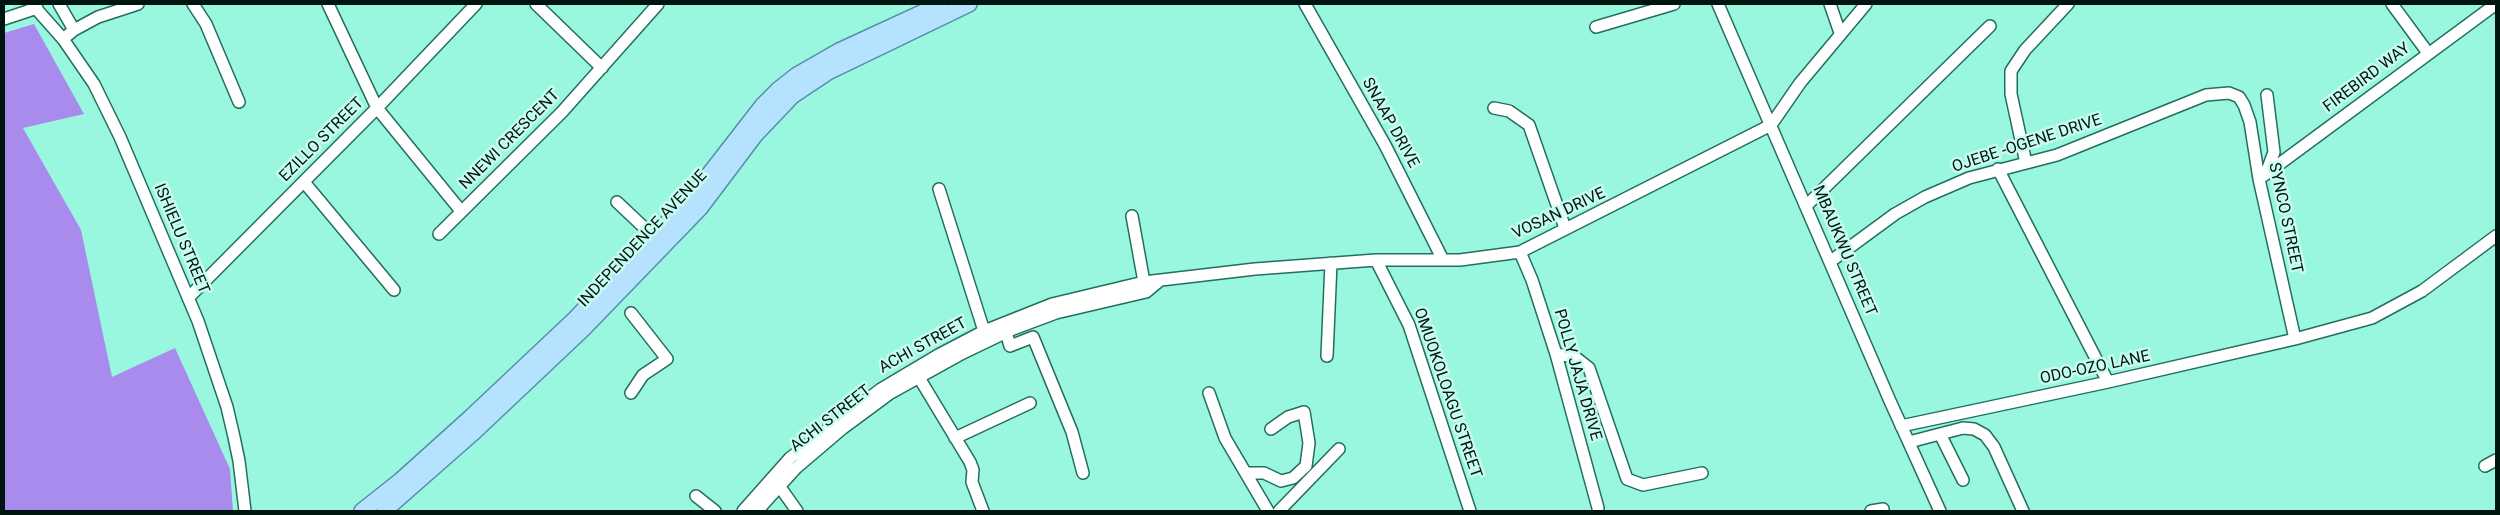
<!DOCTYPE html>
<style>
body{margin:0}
#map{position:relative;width:2500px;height:515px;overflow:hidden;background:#99f7e0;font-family:Roboto,sans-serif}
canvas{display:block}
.frame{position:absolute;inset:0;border:5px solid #001510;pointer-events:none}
</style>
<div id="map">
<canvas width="2500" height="515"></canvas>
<div class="frame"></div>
</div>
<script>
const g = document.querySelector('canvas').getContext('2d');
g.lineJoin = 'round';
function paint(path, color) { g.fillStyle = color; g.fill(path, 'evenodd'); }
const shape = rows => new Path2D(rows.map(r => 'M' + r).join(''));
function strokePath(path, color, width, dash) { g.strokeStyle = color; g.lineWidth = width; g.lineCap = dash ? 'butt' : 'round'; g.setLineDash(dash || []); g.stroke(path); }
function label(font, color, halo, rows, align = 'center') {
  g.font = font + ' Roboto,sans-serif'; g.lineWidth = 5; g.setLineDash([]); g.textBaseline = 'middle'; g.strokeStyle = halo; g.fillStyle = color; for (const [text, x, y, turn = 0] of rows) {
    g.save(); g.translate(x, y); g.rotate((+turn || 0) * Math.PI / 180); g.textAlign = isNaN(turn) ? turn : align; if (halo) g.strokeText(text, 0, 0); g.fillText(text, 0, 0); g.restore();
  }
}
const forest = shape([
 [34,24,84,114,23,128,81,230,112,377,175,348,230,469,233,511,4,511,4,33]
]);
const minor = shape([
 [32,4,63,39,94,84,120,137,198,321,227,407,234,437,239,461,245,511],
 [59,4,74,30],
 [193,4,206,24,239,102],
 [328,4,377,108,461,211],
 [536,4,602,68],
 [1305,4,1385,145,1443,260],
 [1718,4,1890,401,1940,511],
 [1830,4,1840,33],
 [2392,4,2428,53],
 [4,19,37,8],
 [1596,27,1674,4],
 [63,39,74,30,98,17,138,4],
 [2267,95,2274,152,2267,171],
 [1494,108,1509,111,1529,125,1565,228],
 [2026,163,2011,94,2011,71,2025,50,2068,4],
 [1998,169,2108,382],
 [2259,179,2496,4],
 [304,182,394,290],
 [939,189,984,331],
 [617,202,654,237],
 [1807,205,1990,26],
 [1132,216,1144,282],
 [439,234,562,112,658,4],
 [1520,252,1532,280,1556,354,1598,508],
 [1376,260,1409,325,1470,511],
 [1831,261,1895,214,1925,197,1969,178,2057,155,2206,95,2229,93,2239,97,2244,105,2250,122,2259,179,2295,339],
 [188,298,377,108,476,4],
 [1006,332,1010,346,1033,337,1072,432,1083,473],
 [1556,354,1575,357,1589,368,1627,479,1643,485,1702,473],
 [1327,356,1331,263],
 [915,371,970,462,973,470,972,482,983,511],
 [631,393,643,375,667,359,631,313],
 [1209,393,1225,438,1268,511],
 [1901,426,2108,382,2295,339,2372,318,2422,291,2496,236],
 [1940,434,1963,480],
 [955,438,1030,403],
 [1909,442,1963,428,1974,429,1985,435,1994,447,2023,511],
 [2485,466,2496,460],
 [1247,473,1264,473,1281,481,1293,478,1306,466,1309,443,1304,412,1288,417,1271,429],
 [775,480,797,511],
 [696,496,715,511],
 [743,511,790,458,881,389,940,354,984,331,1052,304,1144,282,1255,269,1376,260,1460,260,1520,252,1771,125,1800,83,1866,4],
 [757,511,796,468,843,428,889,394,963,353,1013,329,1056,313,1146,292,1158,282],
 [1279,511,1339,449],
 [1871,511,1883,509]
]);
const major = shape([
 [362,511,400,481,470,418,575,319,690,199,763,105,778,90,797,75,839,51,941,4],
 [384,511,475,431,583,329,700,208,755,135,792,96,828,72,969,4]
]);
const streetNames = [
 ["FIREBIRD WAY",2367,78,-37],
 ["SNAAP DRIVE",1390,123,61],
 ["EZILLO STREET",322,140,-45],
 ["NNEWI CRESCENT",510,140,-45],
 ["OJEBE -OGENE DRIVE",2027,144,-18],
 ["VOSAN DRIVE",1559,214,-25],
 ["SYNCO STREET",2285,218,78],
 ["ISHIELU STREET",181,239,67],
 ["INDEPENDENCE AVENUE",643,239,-47],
 ["MBAUKWU STREET",1844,251,67],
 ["ACHI STREET",923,346,-29],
 ["ODO-OZO LANE",2095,368,-12],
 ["POLLY JAJA DRIVE",1577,375,74],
 ["OMUOKOLOAGU STREET",1447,393,71],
 ["ACHI STREET",831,419,-38]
];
paint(forest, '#a98bee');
strokePath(minor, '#236e5e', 14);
strokePath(major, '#568eaa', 18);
strokePath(minor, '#fff', 11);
strokePath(major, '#b5e2fe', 15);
label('16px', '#001510', '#c7fcee', streetNames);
</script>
